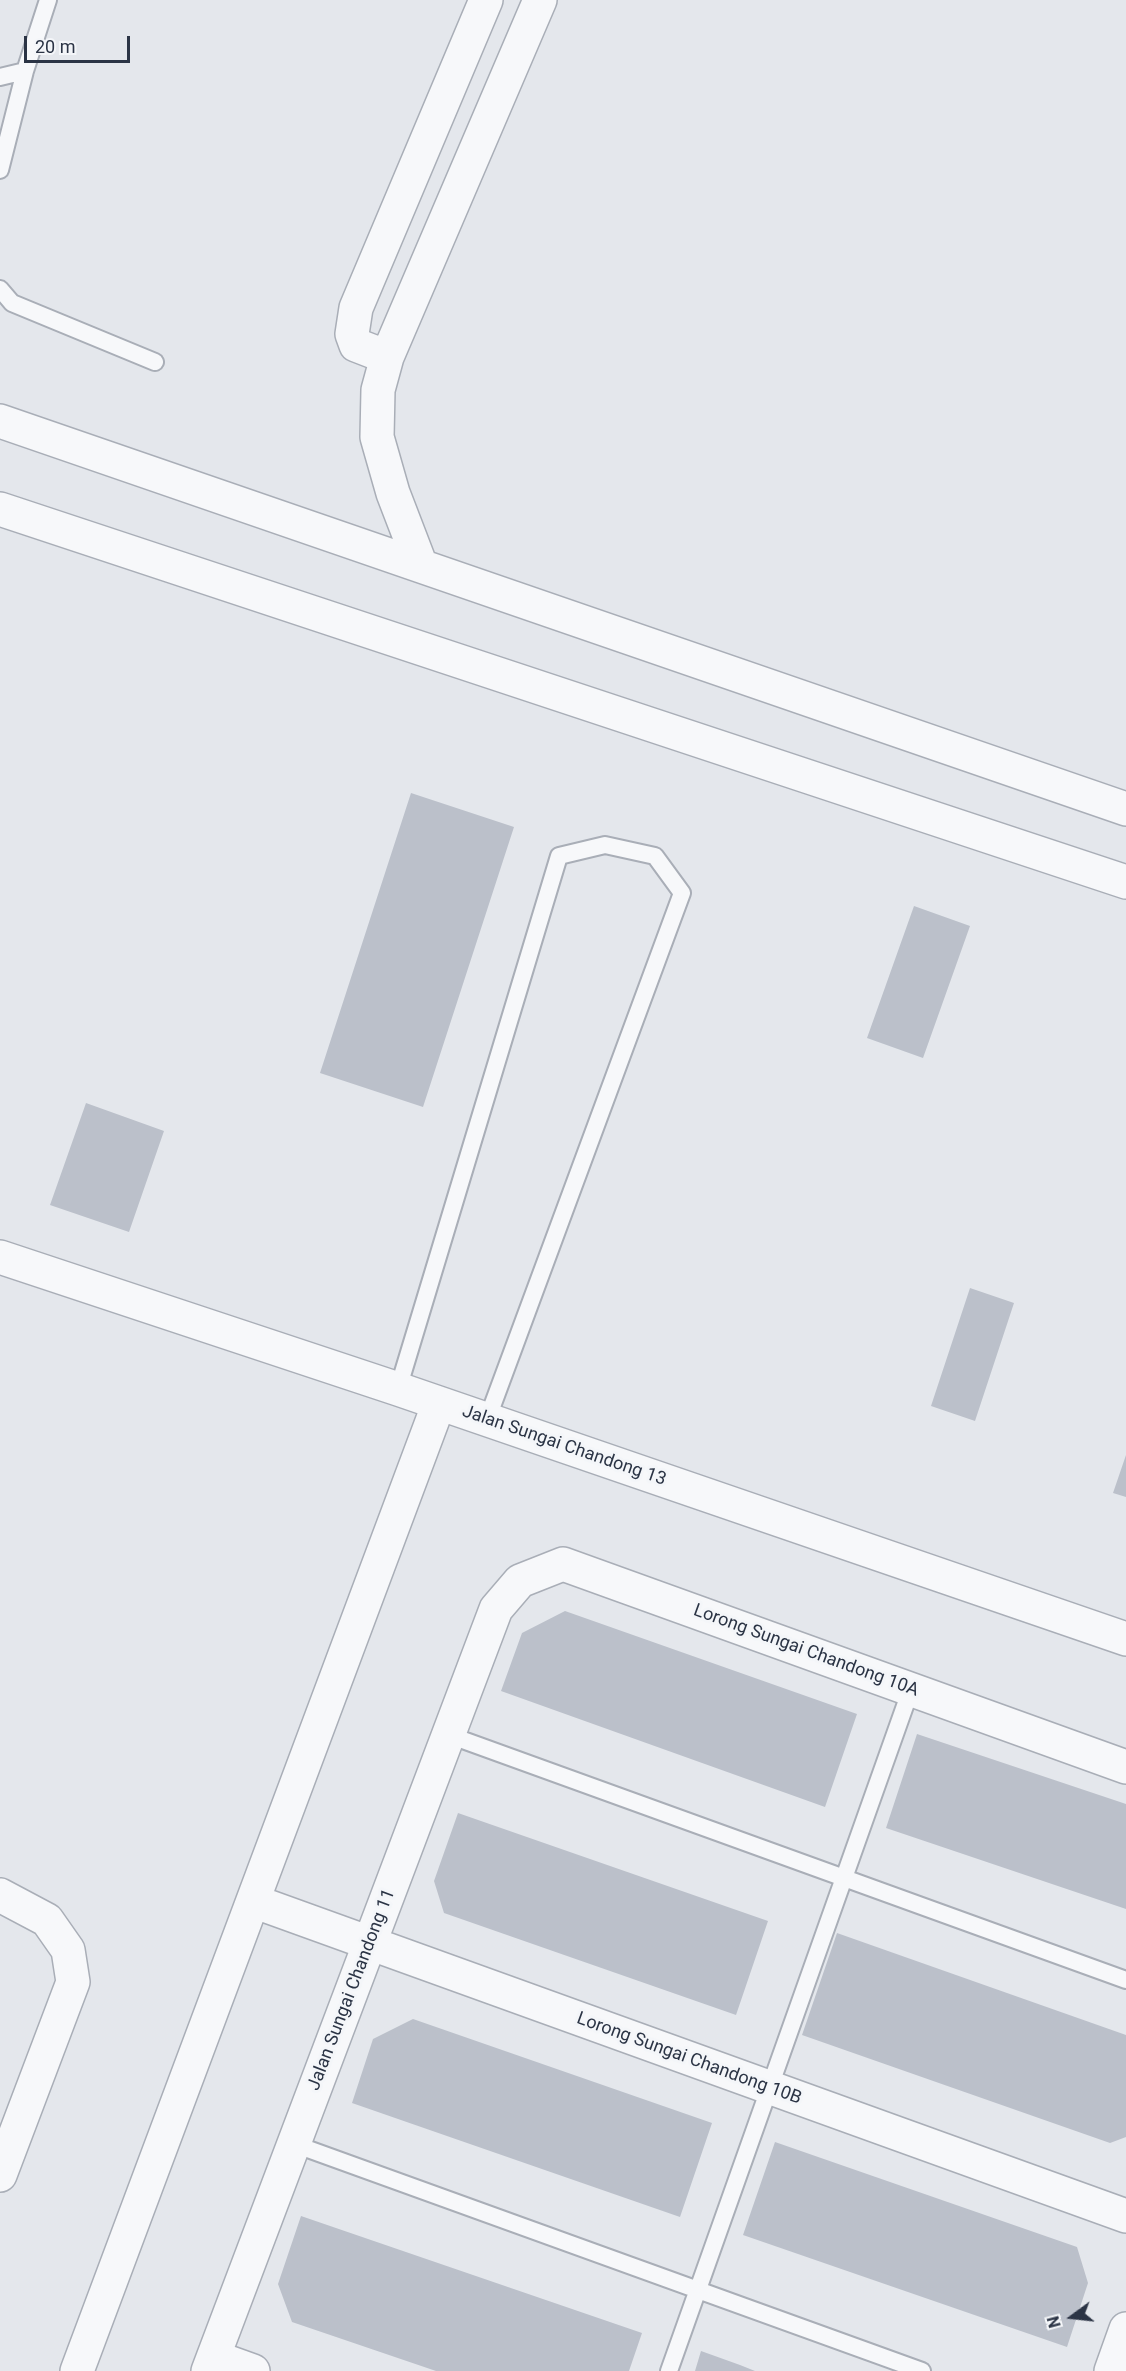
<!DOCTYPE html>
<style>
body{margin:0}
#map{position:relative;width:1126px;height:2371px;overflow:hidden;background:#e4e7ec;font-family:Roboto,sans-serif}
canvas{display:block}
.north{position:absolute;left:1042px;top:2287px;width:60px;height:60px;-webkit-text-stroke:4px #f4f6f9;paint-order:stroke;rotate:255deg;font-size:16px;font-weight:700;line-height:24px;text-align:center;color:#2b3445}
.north::after{content:'';display:block;margin:auto;width:21px;height:27px;background:#2b3445;clip-path:polygon(50% 0,100% 100%,50% 72%,0 100%)}
.scale{position:absolute;left:24px;top:36px;width:106px;height:27px;box-sizing:border-box;border:3px solid #2b3445;border-top:0;padding-left:8px;font-size:18px;line-height:21px;white-space:nowrap;color:#2b3445;-webkit-text-stroke:4px #f4f6f9;paint-order:stroke}
</style>
<div id="map">
<canvas width="1126" height="2371"></canvas>
<div class="north">N</div>
<div class="scale">20 m</div>
</div>
<script>
const g = document.querySelector('canvas').getContext('2d');
g.lineJoin = 'round';
function paint(path, color) { g.fillStyle = color; g.fill(path, 'evenodd'); }
const shape = rows => new Path2D(rows.map(r => 'M' + r).join(''));
function strokePath(path, color, width, dash) { g.strokeStyle = color; g.lineWidth = width; g.lineCap = dash ? 'butt' : 'round'; g.setLineDash(dash || []); g.stroke(path); }
function label(font, color, halo, rows, align = 'center') {
  g.font = font + ' Roboto,sans-serif'; g.lineWidth = 6; g.setLineDash([]); g.textBaseline = 'middle'; g.strokeStyle = halo; g.fillStyle = color; for (const [text, x, y, turn = 0] of rows) {
    g.save(); g.translate(x, y); g.rotate((+turn || 0) * Math.PI / 180); g.textAlign = isNaN(turn) ? turn : align; if (halo) g.strokeText(text, 0, 0); g.fillText(text, 0, 0); g.restore();
  }
}
const building = shape([
 [411,793,514,827,423,1107,320,1073],
 [914,906,970,926,923,1058,867,1038],
 [86,1103,164,1131,129,1232,50,1205],
 [970,1288,1014,1303,975,1421,931,1406],
 [1126,1455,1126,1497,1113,1493],
 [565,1611,857,1714,825,1807,501,1691,522,1633],
 [917,1734,1126,1804,1126,1909,886,1828],
 [458,1813,768,1921,736,2015,444,1913,434,1881],
 [837,1933,1126,2035,1126,2137,1110,2143,802,2035],
 [413,2019,712,2123,680,2217,352,2103,373,2039],
 [775,2142,1077,2247,1088,2283,1067,2347,743,2235],
 [301,2216,642,2333,629,2371,436,2371,292,2322,278,2284],
 [701,2351,740,2365,755,2371,695,2371]
]);
const lane = shape([
 [0,77,25,71],
 [0,170,25,71,48,0],
 [0,289,12,303,155,362],
 [398,1389,559,856,605,845,655,856,682,893,487,1420],
 [449,1735,1126,1980],
 [294,2144,922,2371],
 [669,2371,911,1689]
]);
const street = shape([
 [387,357,356,345,352,334,356,308,486,0],
 [0,421,1126,809],
 [0,509,1126,882],
 [421,566,393,493,377,437,378,390,387,357,540,0],
 [0,1257,398,1389,1126,1639],
 [0,1895,47,1920,68,1950,73,1982,0,2175],
 [253,1901,1126,2216],
 [214,2357,253,2371],
 [77,2371,439,1403],
 [208,2371,496,1609,520,1581,563,1564,1126,1767],
 [1111,2371,1126,2329]
]);
const streetNames = [
 ["Jalan Sungai Chandong 13",564,1446,19],
 ["Lorong Sungai Chandong 10A",806,1651,20],
 ["Jalan Sungai Chandong 11",352,1990,-69],
 ["Lorong Sungai Chandong 10B",689,2059,20]
];
paint(building, '#bbc0ca');
strokePath(lane, '#a9aeb7', 20);
strokePath(street, '#a9aeb7', 36);
strokePath(lane, '#f7f8fa', 16);
strokePath(street, '#f7f8fa', 33);
label('18px', '#2b3445', '#f4f6f9', streetNames);
</script>
